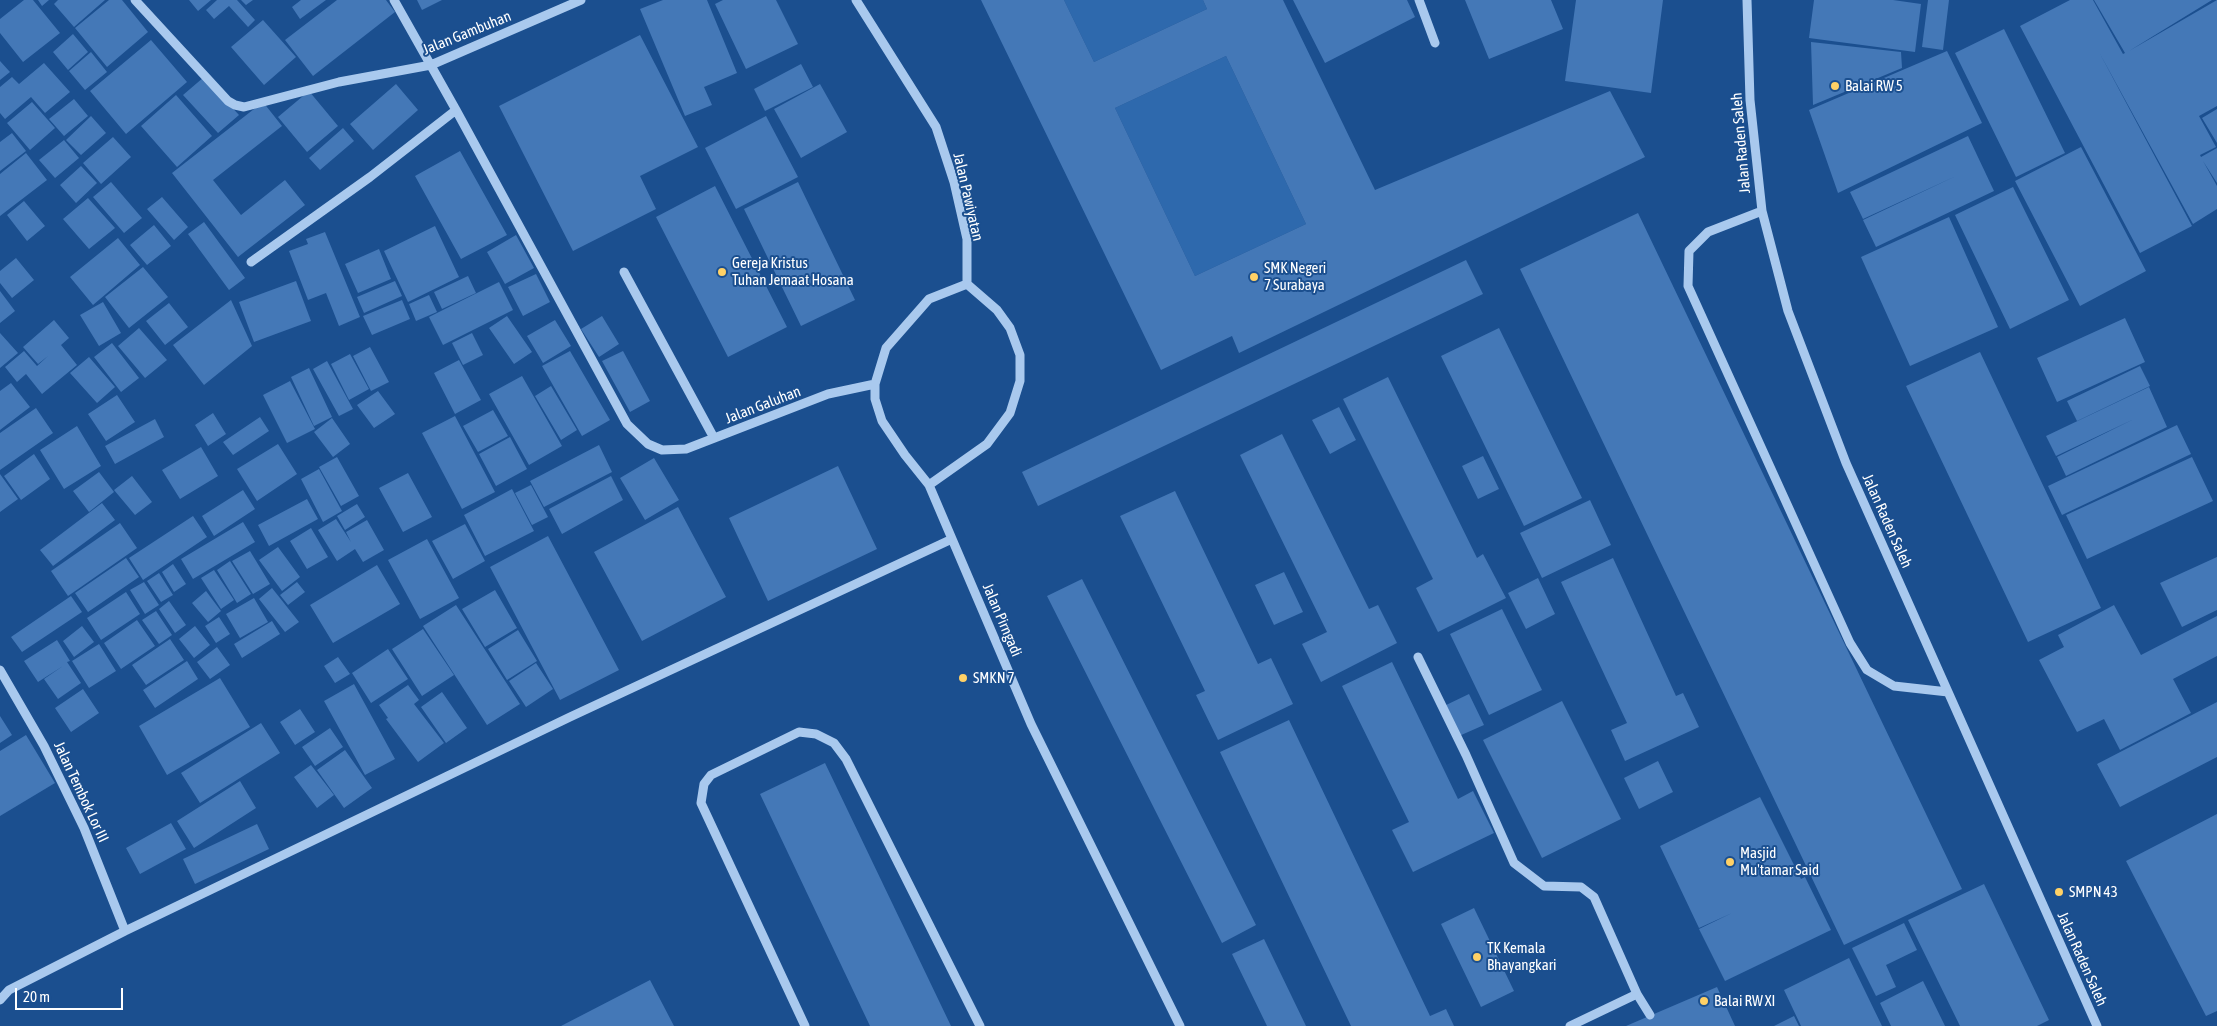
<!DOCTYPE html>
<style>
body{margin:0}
#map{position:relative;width:2217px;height:1026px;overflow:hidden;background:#1b4f8f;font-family:"Asap Condensed",sans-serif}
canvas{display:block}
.scale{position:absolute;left:15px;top:988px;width:108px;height:22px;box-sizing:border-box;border:2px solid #fff;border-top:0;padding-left:6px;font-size:15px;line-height:18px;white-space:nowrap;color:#fff;-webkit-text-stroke:4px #1b4f8f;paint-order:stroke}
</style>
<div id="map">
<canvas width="2217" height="1026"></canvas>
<div class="scale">20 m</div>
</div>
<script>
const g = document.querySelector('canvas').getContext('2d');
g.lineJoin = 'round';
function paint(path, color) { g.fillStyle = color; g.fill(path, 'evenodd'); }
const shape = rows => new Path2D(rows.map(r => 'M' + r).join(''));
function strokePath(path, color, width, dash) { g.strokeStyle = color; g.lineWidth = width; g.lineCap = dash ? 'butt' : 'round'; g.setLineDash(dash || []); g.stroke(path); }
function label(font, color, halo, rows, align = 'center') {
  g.font = font + ' "Asap Condensed",sans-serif'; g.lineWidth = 4; g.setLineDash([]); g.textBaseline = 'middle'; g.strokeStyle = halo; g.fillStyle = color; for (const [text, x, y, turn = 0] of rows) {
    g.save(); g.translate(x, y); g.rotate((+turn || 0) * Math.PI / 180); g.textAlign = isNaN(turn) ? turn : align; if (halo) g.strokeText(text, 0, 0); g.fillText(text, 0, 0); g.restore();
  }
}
const green = shape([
 [1064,0,1203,0,1207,9,1094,62],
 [1226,56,1306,224,1195,276,1115,108]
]);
const building = shape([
 [24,0,33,0,60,33,23,62,0,33,0,19],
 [38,0,49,0,42,6],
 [58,0,105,0,74,27,54,4],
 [109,0,122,0,148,32,107,67,75,28],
 [189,0,211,0,198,11],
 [217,0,237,0,255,20,248,27,229,6,214,19,206,10],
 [241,0,253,0,246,5],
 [301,0,326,0,300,19,292,7],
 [337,0,386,0,395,12,313,76,285,40],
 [417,0,442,0,422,10],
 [663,0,707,0,737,73,704,87,712,105,685,116,640,9],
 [723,0,776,0,798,44,746,69,715,4],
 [981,0,1064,0,1094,62,1207,9,1203,0,1283,0,1375,190,1610,91,1645,157,1239,353,1232,336,1161,370],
 [1226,56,1306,224,1195,276,1115,108],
 [1293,0,1407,0,1415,17,1325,63],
 [1465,0,1551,0,1563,29,1489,59],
 [1576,0,1663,0,1651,93,1565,81],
 [1814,0,1893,0,1921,4,1915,52,1809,38],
 [1928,0,1949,0,1943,50,1922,47],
 [2070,0,2093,0,2123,54,2125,53,2094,0,2212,0,2129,51,2217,0,2217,106,2199,116,2216,147,2200,155,2201,157,2217,148,2217,183,2203,161,2217,186,2217,209,2193,224,2099,52,2192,226,2140,253,2020,26],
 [263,20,296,57,264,85,231,47],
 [2004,29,2065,153,2016,177,1955,53],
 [73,34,88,52,68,70,53,52],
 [640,35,698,147,640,176,656,209,573,251,499,106],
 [151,40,187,82,126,134,90,91],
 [1811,42,1901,52,1902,68,1813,105],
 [1947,51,1982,123,1838,193,1809,110],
 [91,52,107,72,85,90,69,71],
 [0,61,10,72,0,80],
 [44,63,70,92,45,113,31,97,5,119,0,113,0,87,12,77,19,84],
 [801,64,813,87,765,111,754,89],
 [204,77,239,115,218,133,183,95],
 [396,84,418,110,373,150,350,124],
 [820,84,847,132,801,158,774,109],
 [309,91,338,126,307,152,278,117],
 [176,95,212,136,177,167,141,126],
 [74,99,88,116,64,136,49,119],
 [32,102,55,128,30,150,7,123],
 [263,102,282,126,213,180,241,215,285,180,305,205,238,257,172,173],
 [2217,109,2217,143,2202,118],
 [91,116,106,133,81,155,66,140],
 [766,116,798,177,736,209,705,148],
 [343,128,354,141,320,170,309,158],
 [12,133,26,151,0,171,0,142],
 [1968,136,1994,191,1876,247,1863,220,1956,176,1863,219,1850,192],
 [113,137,131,157,101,184,83,163],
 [64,140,79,158,55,178,39,160],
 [2081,147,2146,271,2080,306,2015,181],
 [460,151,507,235,461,259,415,176],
 [26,153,47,180,0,216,0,174],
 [81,166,97,183,76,203,60,185],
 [111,182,142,218,124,233,93,197],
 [798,182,855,300,801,326,744,209],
 [715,186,787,327,728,357,656,217],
 [2013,187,2069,300,2010,329,1955,215],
 [162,197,188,227,174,240,147,209],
 [88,198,115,228,89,249,63,219],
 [24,201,45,226,27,241,7,215],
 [1638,213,1962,889,1844,945,1520,269],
 [1949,217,1998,327,1910,366,1861,257],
 [204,222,245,278,229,290,188,234],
 [154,225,171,246,147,265,130,245],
 [435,226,459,277,408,302,384,251],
 [325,232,360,317,339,326,326,293,308,300,289,251,308,244,306,239],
 [516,235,534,268,505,284,487,252],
 [118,238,140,265,93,305,70,277],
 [379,249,391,279,358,293,345,264],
 [16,258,34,280,12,298,0,283,0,271],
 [1466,260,1483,294,1038,506,1022,472],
 [143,267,168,297,129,328,105,297],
 [536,274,550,302,523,316,508,287],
 [468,276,476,293,442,309,434,292],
 [296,281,311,321,254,342,239,302],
 [395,281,402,296,364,313,357,297],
 [499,282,513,310,443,345,429,317],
 [0,291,15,311,0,323],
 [429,295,437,312,416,321,409,304],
 [231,300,252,346,204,385,173,345],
 [402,300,410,319,372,335,363,316],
 [103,302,121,333,99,346,80,315],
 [169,303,188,327,165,345,146,321],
 [507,316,532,352,514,364,489,328],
 [602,316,619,344,599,357,581,329],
 [2125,318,2145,362,2057,402,2037,358],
 [54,320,69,338,61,345,77,365,42,394,26,374,17,382,5,367,24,351,37,366,48,356,38,364,23,347],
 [555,320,571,346,543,363,527,336],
 [139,328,167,360,145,378,118,346],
 [1499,328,1582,498,1524,526,1441,356],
 [0,333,18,353,0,368],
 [472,333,483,355,463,365,452,343],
 [112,343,139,378,121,392,94,357],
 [370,347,389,382,371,391,353,356],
 [570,351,610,420,582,436,542,366],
 [623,351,650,401,630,412,602,361],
 [1980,352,2101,608,2028,642,1906,386],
 [350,354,369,389,349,400,331,364],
 [89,357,115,387,97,403,70,373],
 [459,360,481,400,455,414,434,373],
 [327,361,353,409,339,416,313,369],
 [2140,366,2150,386,2077,421,2067,401],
 [309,368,332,417,314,426,291,377],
 [522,376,562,446,529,465,489,394],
 [1388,377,1477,558,1483,554,1506,598,1438,632,1416,588,1433,579,1343,399],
 [290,381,315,429,287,443,263,395],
 [11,383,30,407,0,430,0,391],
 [551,386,577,430,561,440,535,396],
 [2149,387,2167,427,2066,476,2057,457,2134,419,2056,456,2046,436],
 [378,391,395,414,374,428,357,405],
 [117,395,135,422,106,441,88,414],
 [1339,407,1356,440,1330,454,1312,420],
 [36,408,53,433,0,470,0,433],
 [493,410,508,436,478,452,463,426],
 [213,413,226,434,208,446,195,425],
 [455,416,495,492,462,509,422,433],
 [260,417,269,431,233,455,223,442],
 [332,418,350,444,333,457,314,432],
 [155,419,164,437,115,464,105,446],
 [2177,425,2191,454,2062,515,2048,486],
 [77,426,101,466,64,489,40,450],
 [1282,434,1369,609,1378,605,1397,643,1321,682,1302,644,1327,632,1240,455],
 [510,437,527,469,496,486,479,454],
 [278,444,297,474,257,501,237,469],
 [599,445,612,472,544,507,530,481],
 [201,447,218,476,180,499,162,470],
 [34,454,50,479,21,500,4,476],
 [1483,456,1499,489,1478,499,1462,466],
 [337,457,359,496,341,506,319,467],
 [2192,457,2213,501,2087,559,2066,515],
 [654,458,679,500,645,520,620,478],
 [838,466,877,549,768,601,729,518],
 [319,469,342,511,323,522,301,479],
 [99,472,114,492,89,512,73,491],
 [408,473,432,517,403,532,379,488],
 [0,474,18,499,0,512],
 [132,476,152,502,135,515,114,490],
 [611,476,623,500,562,534,549,509],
 [531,485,548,517,532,525,515,493],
 [512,489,534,531,485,556,464,515],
 [243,490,255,509,214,536,202,516],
 [1175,491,1258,664,1271,658,1293,704,1218,740,1196,695,1205,691,1120,516],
 [307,499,318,519,269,546,258,525],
 [1590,500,1611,545,1542,578,1520,533],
 [102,503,115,520,53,566,40,550],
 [357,504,365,517,345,530,337,516],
 [678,507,726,597,642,641,594,552],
 [193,516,207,537,143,580,129,558],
 [336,519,351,542,346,532,367,520,384,550,363,562,355,549,337,561,318,530],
 [243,522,255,542,193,579,181,559],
 [120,523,137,548,68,596,51,571],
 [465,524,485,561,453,579,432,541],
 [311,528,328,557,307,569,290,541],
 [548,536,619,670,560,700,490,567],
 [427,539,459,598,420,619,388,560],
 [278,547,300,577,282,591,259,560],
 [250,551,270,584,253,594,232,561],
 [2217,557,2217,610,2182,627,2160,583],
 [126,558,139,577,88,612,75,593],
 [1613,558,1676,696,1683,693,1699,727,1625,761,1611,730,1627,723,1561,582],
 [230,561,251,594,237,603,217,570],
 [173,564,186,584,174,592,162,572],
 [377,565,400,604,333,643,310,605],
 [214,570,234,600,221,609,201,578],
 [1284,572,1303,612,1274,625,1255,585],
 [159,573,173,595,161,602,147,581],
 [1538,578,1555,614,1526,629,1508,593],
 [1082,579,1256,925,1222,943,1047,596],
 [144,582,159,605,145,614,130,590],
 [297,582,305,592,288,605,280,595],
 [272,588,299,622,285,632,259,599],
 [495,590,517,628,485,647,462,609],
 [206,591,221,611,208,622,192,603],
 [126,592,140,614,101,640,87,618],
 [71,596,82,612,22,652,11,637],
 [254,598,268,622,240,638,226,614],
 [169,601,186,625,175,633,159,609],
 [456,605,520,704,487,725,423,626],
 [2114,605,2141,655,2217,616,2217,656,2173,679,2191,713,2120,750,2104,719,2077,732,2039,660,2064,647,2058,635],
 [1502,609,1542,690,1489,715,1450,634],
 [156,611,172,635,159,644,142,620],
 [219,617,230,634,216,643,205,626],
 [137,620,155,646,121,669,104,643],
 [272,621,280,634,242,658,234,644],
 [82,626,94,642,74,657,63,641],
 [195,626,210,645,194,658,179,639],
 [423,629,454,675,422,696,392,649],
 [518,630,537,661,507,680,488,649],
 [170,639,184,660,146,685,132,665],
 [57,640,70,661,67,662,81,683,58,699,44,679,63,666,38,682,24,661],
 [99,644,116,671,89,688,72,661],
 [217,647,230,665,210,679,197,662],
 [388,649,408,679,371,703,352,673],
 [338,657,350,674,335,683,324,666],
 [187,661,198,679,155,708,143,690],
 [1392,662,1458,799,1473,791,1494,833,1413,872,1392,830,1409,822,1342,686],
 [536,663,553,689,526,707,509,681],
 [220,678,250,727,167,775,139,726],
 [354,684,395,759,365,775,324,701],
 [408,685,419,700,414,704,444,743,418,762,386,719,388,718,379,705],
 [83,689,99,713,71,732,55,708],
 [442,692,467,728,446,743,421,707],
 [1469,694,1484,725,1459,736,1444,706],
 [1562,701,1621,819,1542,858,1483,740],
 [2217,702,2217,757,2120,807,2097,764],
 [300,709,315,732,295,745,280,722],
 [0,716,12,735,0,743],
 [1289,720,1430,1016,1446,1009,1454,1026,1351,1026,1220,752],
 [261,723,280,753,200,803,181,773],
 [330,728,343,747,315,766,302,747],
 [26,735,55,783,0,816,0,751],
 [345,750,372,788,344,808,317,770],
 [1658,761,1673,792,1639,809,1624,778],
 [825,763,951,1026,870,1026,760,794],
 [311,765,334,795,317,808,294,777],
 [240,781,256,808,194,848,177,821],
 [1760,797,1801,879,1805,877,1831,930,1725,981,1699,929,1732,913,1699,928,1660,846],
 [2217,814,2217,1011,2206,1016,2126,861],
 [171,823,186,849,140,874,126,848],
 [257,824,269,849,195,884,183,859],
 [1984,884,2049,1020,2037,1026,1960,1026,1908,920],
 [1474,908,1514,991,1481,1007,1441,924],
 [1904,923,1917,950,1886,965,1896,987,1876,996,1852,948],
 [1264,939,1306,1026,1267,1026,1232,954],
 [1849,958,1882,1026,1801,1026,1784,990],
 [650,980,674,1026,561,1026],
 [1923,981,1945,1026,1891,1026,1880,1003],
 [1717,987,1735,1026,1626,1026],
 [1794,1016,1799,1026,1774,1026]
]);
const minor = shape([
 [135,0,228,101,235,105,244,107,339,82,431,65,581,0],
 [394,0,456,110,627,424,648,444,662,450,686,449,828,394,875,384],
 [856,0,936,127,954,182,967,239,967,284,997,310,1010,328,1020,355,1020,381,1010,413,987,444,929,485],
 [1419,0,1435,43],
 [1747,0,1750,100,1762,211,1788,311,1846,463,2097,1026],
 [1762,211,1708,232,1689,251,1688,286,1850,643,1867,670,1894,686,1948,692],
 [251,262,370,177,456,110],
 [624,272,714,438],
 [967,284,929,299,886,348,875,384,875,399,882,421,905,455,929,485,1031,724,1180,1026],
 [1418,657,1466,755,1514,863,1544,886,1581,887,1594,897,1637,994,1650,1015],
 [0,670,44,746,84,828,125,931],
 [0,1000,9,990,125,931,570,717,952,539],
 [805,1026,701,803,704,784,711,775,799,732,816,734,834,743,846,759,980,1026],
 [1570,1026,1637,994]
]);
const markers = [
 [1835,86,5,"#ffd166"],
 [722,272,5,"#ffd166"],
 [1254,277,5,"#ffd166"],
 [963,678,5,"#ffd166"],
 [1730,862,5,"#ffd166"],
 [2059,892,5,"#ffd166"],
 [1477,957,5,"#ffd166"],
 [1704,1001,5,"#ffd166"]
];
const streetNames = [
 ["Jalan Gambuhan",467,33,-22],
 ["Jalan Raden Saleh",1741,143,-95],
 ["Jalan Pawiyatan",968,197,77],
 ["Jalan Galuhan",763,405,-21],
 ["Jalan Raden Saleh",1887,521,66],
 ["Jalan Pirngadi",1002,620,67],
 ["Jalan Tembok Lor III",81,792,65],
 ["Jalan Raden Saleh",2082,959,66]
];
const poiNames = [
 ["Balai RW 5",1845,86],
 ["Gereja Kristus",732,263],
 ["Tuhan Jemaat Hosana",732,280],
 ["SMK Negeri",1264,268],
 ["7 Surabaya",1264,285],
 ["SMKN 7",973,678],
 ["Masjid",1740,853],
 ["Mu'tamar Said",1740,870],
 ["SMPN 43",2069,892],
 ["TK Kemala",1487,948],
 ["Bhayangkari",1487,965],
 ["Balai RW XI",1714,1001]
];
paint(green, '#2e69ad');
paint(building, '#4478b7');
strokePath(minor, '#a9c9ee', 9);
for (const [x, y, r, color] of markers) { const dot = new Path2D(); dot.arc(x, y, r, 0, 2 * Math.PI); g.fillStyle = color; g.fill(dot); strokePath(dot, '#1b4f8f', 2); }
label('15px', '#fff', '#1b4f8f', streetNames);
label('15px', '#fff', '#1b4f8f', poiNames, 'left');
</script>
